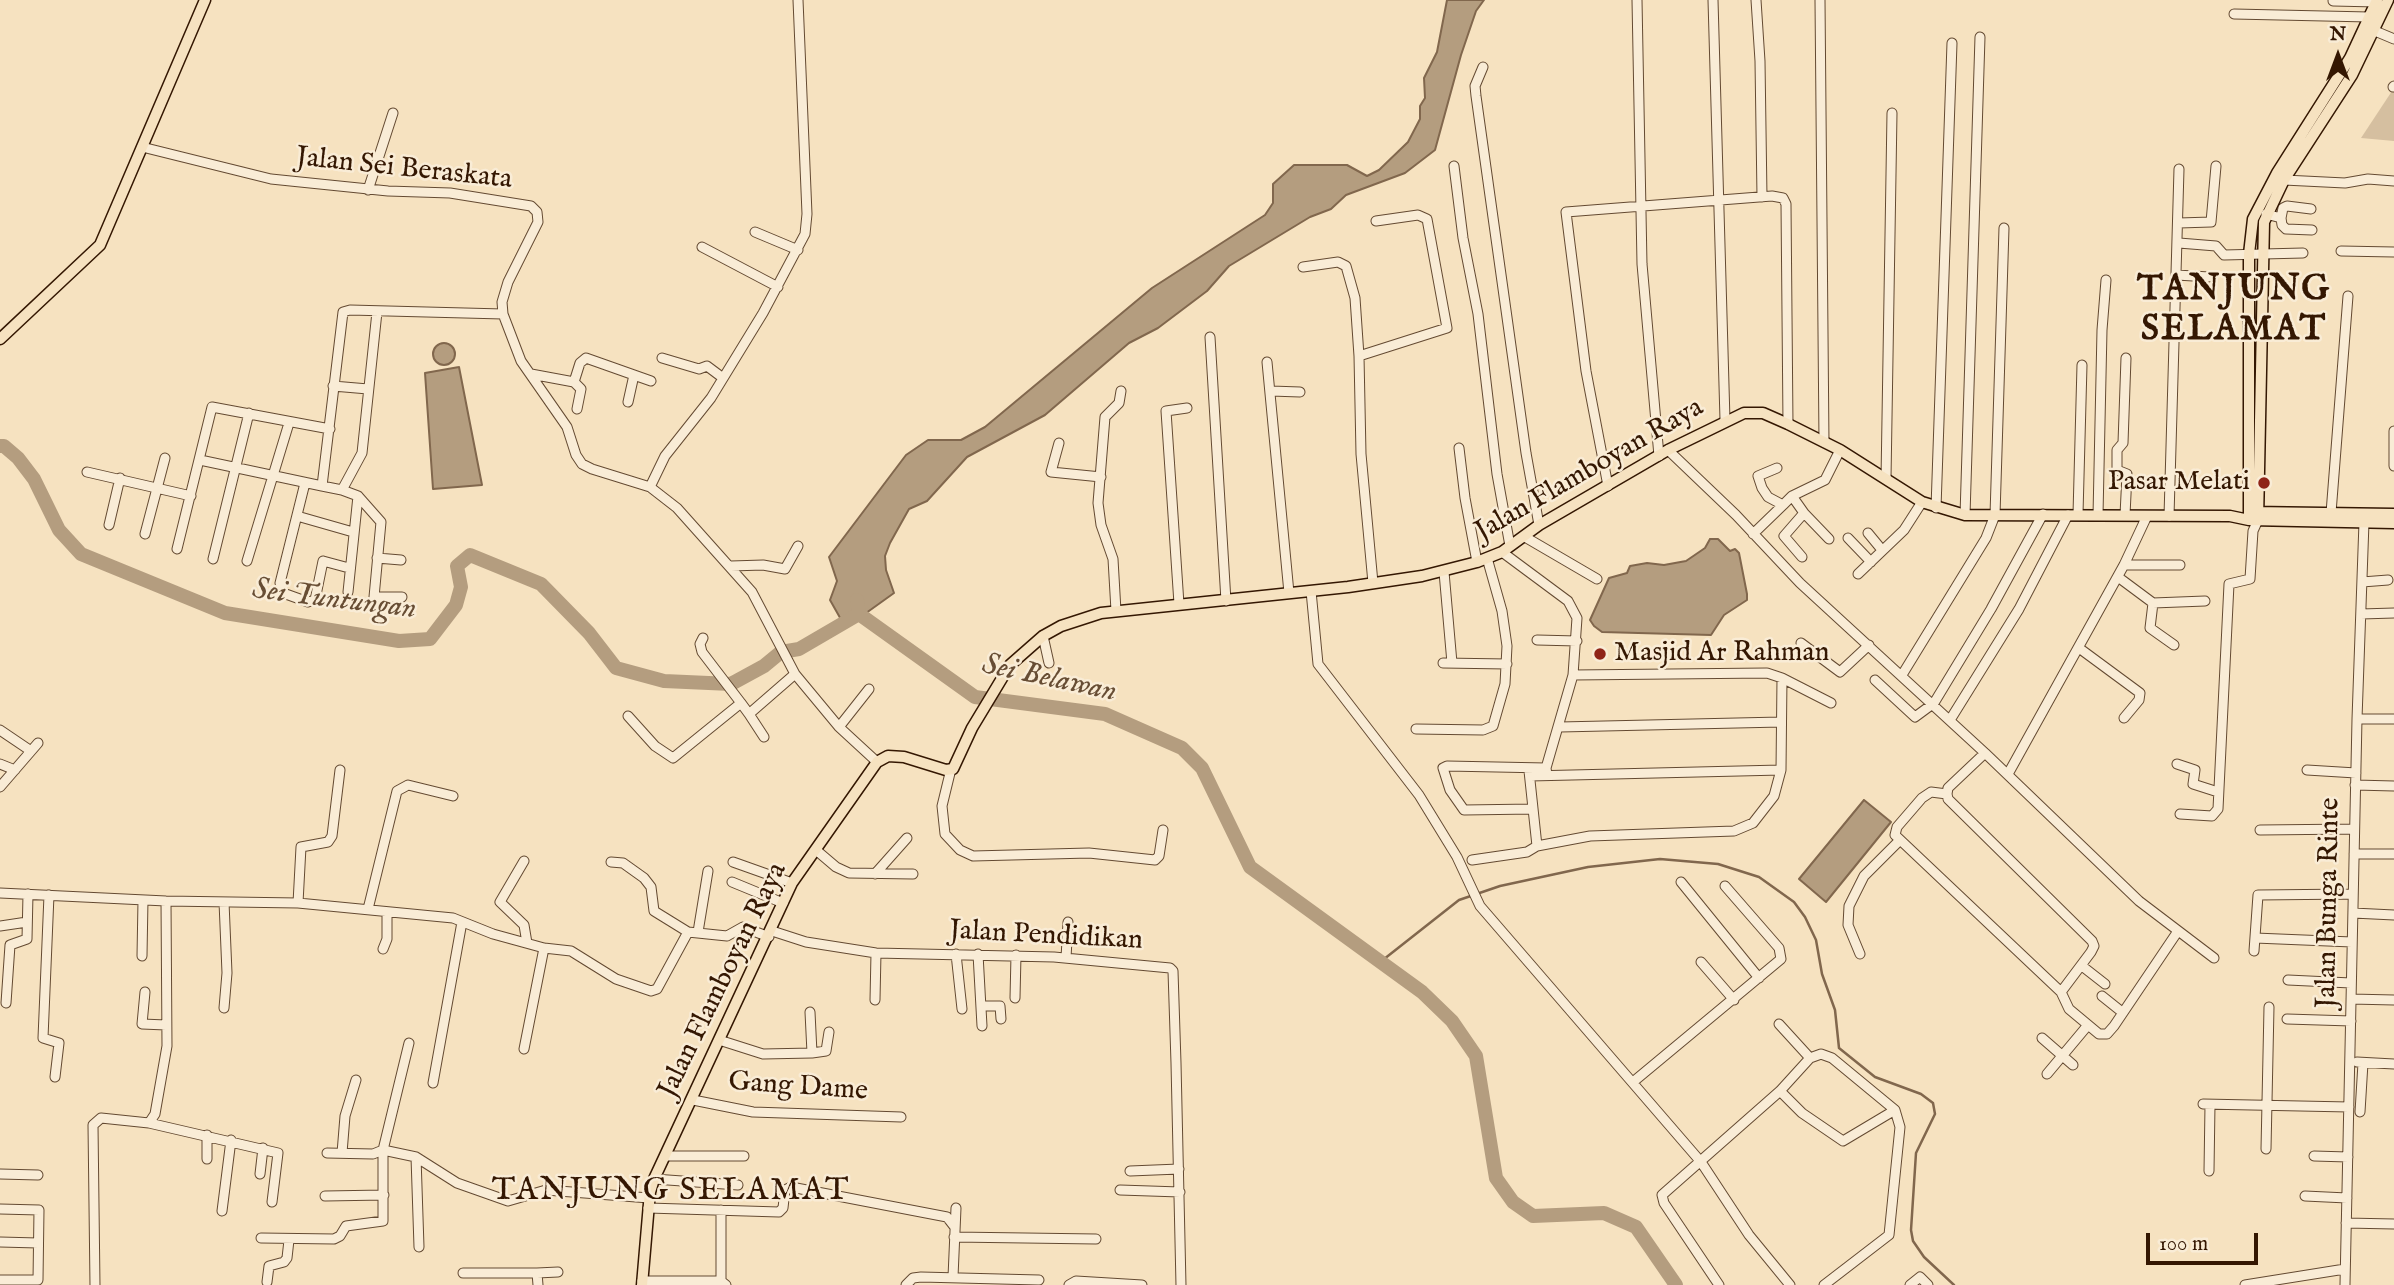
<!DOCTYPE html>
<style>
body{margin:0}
#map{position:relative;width:2394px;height:1285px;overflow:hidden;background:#f6e2c0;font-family:"IM FELL English",serif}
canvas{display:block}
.north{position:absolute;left:2303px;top:21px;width:70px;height:70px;-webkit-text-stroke:5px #f9ecd6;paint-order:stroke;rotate:0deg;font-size:19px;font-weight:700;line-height:28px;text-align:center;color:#341702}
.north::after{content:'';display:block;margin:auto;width:24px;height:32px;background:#341702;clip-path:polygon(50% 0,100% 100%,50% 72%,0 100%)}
.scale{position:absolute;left:2146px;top:1233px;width:112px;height:32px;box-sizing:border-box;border:4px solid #341702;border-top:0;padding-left:9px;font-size:21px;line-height:24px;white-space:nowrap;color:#341702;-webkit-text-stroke:5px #f9ecd6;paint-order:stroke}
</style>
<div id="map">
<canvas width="2394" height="1285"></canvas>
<div class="north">N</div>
<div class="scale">100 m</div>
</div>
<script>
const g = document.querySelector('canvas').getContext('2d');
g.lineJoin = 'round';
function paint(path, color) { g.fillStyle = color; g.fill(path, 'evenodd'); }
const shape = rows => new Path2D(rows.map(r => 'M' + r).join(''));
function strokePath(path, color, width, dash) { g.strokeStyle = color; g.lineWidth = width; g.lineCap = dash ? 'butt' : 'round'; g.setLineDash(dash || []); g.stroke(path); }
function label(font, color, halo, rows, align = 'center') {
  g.font = font + ' "IM FELL English",serif'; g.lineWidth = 5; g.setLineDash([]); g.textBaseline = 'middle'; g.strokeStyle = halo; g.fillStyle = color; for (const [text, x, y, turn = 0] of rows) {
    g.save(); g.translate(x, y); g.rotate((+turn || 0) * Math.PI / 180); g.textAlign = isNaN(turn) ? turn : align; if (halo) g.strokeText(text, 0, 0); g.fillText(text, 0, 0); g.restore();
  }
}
const green = shape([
 [2394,88,2394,141,2361,138]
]);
const water = shape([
 [1447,0,1484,0,1476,11,1461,55,1435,150,1405,173,1346,195,1331,209,1310,217,1229,266,1207,291,1158,328,1129,343,1045,415,967,457,927,501,909,509,890,543,885,556,886,570,894,593,848,626,843,623,830,600,837,581,829,557,906,455,928,440,961,440,985,427,1152,288,1265,215,1273,203,1273,184,1294,165,1347,165,1367,176,1379,170,1408,142,1420,119,1420,106,1425,98,1424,78,1437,52,1447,0],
 '433 354a11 11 0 1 1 22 0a11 11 0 1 1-22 0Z',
 [459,367,482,485,433,489,425,373,459,367],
 [1710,539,1718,539,1730,551,1735,549,1739,553,1747,594,1747,600,1724,615,1711,635,1602,632,1594,626,1590,620,1609,578,1627,573,1630,566,1647,563,1664,565,1686,561,1705,548,1710,539],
 [1864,800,1891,822,1826,902,1799,879,1864,800]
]);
const stream = shape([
 [1379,963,1459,900,1500,886,1588,867,1660,859,1718,864,1759,877,1794,902,1805,917,1816,940,1822,974,1835,1010,1839,1048,1875,1077,1921,1094,1933,1103,1935,1114,1916,1153,1911,1230,1913,1241,1924,1257,1954,1285]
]);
const river = shape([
 [0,446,4,446,18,458,34,479,59,530,81,554,225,613,399,641,430,639,456,605,461,587,457,566,470,555,541,584,589,633,616,668,664,681,731,684,764,666,781,652,799,649,859,614],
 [857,600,859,614,975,697,1105,714,1182,748,1202,768,1250,867,1422,992,1452,1021,1476,1056,1496,1178,1513,1202,1533,1216,1604,1213,1636,1227,1676,1285]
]);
const minor = shape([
 [1637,0,1642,264,1659,456],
 [1713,0,1725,420],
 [1756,0,1760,61,1762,197],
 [1820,0,1824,442],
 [2333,1,2377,2],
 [2234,14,2369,17],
 [2375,31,2394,39],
 [1483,67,1475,86,1476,96,1526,453,1539,525],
 [2393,87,2394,86],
 [142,147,271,179,388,191,450,193,531,206,537,212,538,222,508,282,502,302,503,314,521,361,567,427,576,455,582,464,592,469,650,487,677,508,752,592,795,674,839,727,877,762],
 [1454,166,1463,238,1478,314,1497,474,1510,546],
 [2284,180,2345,183,2368,179,2394,181],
 [368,190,393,113],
 [2266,214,2281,218,2283,208,2287,206,2311,209],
 [2281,218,2282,225,2286,229,2312,230],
 [2179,223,2211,222,2216,166],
 [755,232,798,250],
 [2179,243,2216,246,2224,255,2303,253],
 [702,247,778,287],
 [2341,251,2394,252],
 [1303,267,1338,262,1346,266,1355,298,1359,356],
 [2177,275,2209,277],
 [377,312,362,453,342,490,322,486,343,312,350,310,503,314],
 [1210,337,1226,601],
 [662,358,699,369,707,366,723,378],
 [1267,362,1289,593],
 [531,374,574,382,580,363,586,358,651,381],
 [574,382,581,389,577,409],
 [333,386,368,389],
 [1271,391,1300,392],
 [628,402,634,375],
 [2394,431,2394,466],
 [1059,443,1051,472,1101,477],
 [1459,448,1465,498,1477,562],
 [1668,450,1736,515,1800,583,1985,753],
 [200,460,322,486],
 [1777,468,1758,476,1762,488,1768,497,1783,505,1792,496],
 [87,472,191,496],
 [1886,479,1892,113],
 [305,483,280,583,283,593,308,602,315,600,323,561,349,568],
 [1608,486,1586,371,1566,212,1772,196,1783,198,1786,204,1788,424],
 [650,487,665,456,711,398,763,313,805,234,807,214,798,0],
 [342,490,358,496,348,592],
 [358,496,381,522,374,597,402,597],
 [1936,508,1952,43],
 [1804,513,1829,539],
 [2331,513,2348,296],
 [2078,514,2082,365],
 [1965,515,1980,37],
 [2098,515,2102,330,2106,280],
 [2125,515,2127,474,2117,470,2117,450,2123,443,2126,358],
 [297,516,353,532],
 [2169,516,2179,169],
 [109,525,120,478],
 [1868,533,1882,550],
 [145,534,165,458],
 [1753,534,1783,505],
 [1525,537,1597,579],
 [1848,538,1871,562],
 [177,549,212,407,330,429],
 [1502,552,1568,601,1577,618,1573,675,1546,768,1547,775],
 [1802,557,1784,536,1804,513,1792,496,1825,480,1840,450],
 [377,558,401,560],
 [213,559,249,413],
 [247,561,289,423],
 [2124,565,2180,565],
 [731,566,763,565,785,569,798,546],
 [1444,572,1452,663],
 [1858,574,1904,530,1922,502],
 [2118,577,2153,603,2150,628,2174,645],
 [2362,582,2388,580],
 [1373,583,1361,454,1359,356,1447,328,1427,219,1418,215,1376,221],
 [1311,591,1318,664,1419,795,1457,857,1480,906,1701,1162,1749,1235,1790,1285],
 [2153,603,2205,601],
 [1179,604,1166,411,1187,408],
 [1116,611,1113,559,1101,525,1098,503,1105,417,1119,403,1121,391],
 [2361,614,2394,613],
 [1043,636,1049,663],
 [703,638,700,644,702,652,741,703],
 [1537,640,1577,641],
 [1801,643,1840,672,1869,645],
 [2079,648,2140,693,2139,700,2124,718],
 [1443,663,1507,664],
 [1902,675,1986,538,1995,515,2004,228],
 [1782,678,1831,703],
 [1875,680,1915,717,1934,703,1991,609,2043,514],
 [749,714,764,737],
 [628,716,655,746,673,758,741,703,749,714,795,674],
 [2357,719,2394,719],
 [1950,720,2019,609,2068,515],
 [839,727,869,689],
 [1560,727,1781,722],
 [1416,729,1483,730,1493,726,1505,684,1507,646,1502,611,1487,558],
 [0,730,31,751],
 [0,764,15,770],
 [2177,764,2195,770,2193,784,2218,792],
 [951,769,942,806,945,834,960,850,973,856,1089,853,1155,860,1159,856,1163,830],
 [2307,770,2356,773],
 [1529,771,1537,846],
 [2008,774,2124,565,2147,516],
 [1530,776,1781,770],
 [2355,785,2394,786],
 [0,787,38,743],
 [1947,794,1931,792,1922,798,1897,827,1895,835,2061,992,2069,1009,2099,1034,2107,1034,2114,1026,2178,931],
 [1533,809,1464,810,1450,790,1443,768,1447,766,1546,768],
 [2180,814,2212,816,2218,809,2229,584,2250,579,2253,531,2258,520],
 [2260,830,2354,829],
 [816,850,836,867,849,873,913,874],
 [2354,854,2394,854],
 [1472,860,1527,852,1537,846,1590,836,1734,831,1753,823,1774,796,1781,770,1782,678,1767,673,1573,675],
 [524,861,500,902,524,925,527,943],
 [611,862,623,863,644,878,651,887,654,911,688,932],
 [733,862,792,883],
 [875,874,907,838],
 [732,882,783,903],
 [1681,882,1759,978],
 [0,893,166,901,298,903,453,918,493,934,544,948,571,951,616,979,651,991,657,989,688,932,727,936,743,927,769,937],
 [49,895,43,1038,59,1043,55,1077],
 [166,901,167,1046,155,1114,149,1123,278,1153,272,1202],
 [224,902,227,973,224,1008],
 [298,903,301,847,328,842,332,836,340,770],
 [368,909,397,791,408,785,453,796],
 [2353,913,2394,915],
 [0,926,27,922],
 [772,931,806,942,876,953,1054,957,1170,968,1173,971,1176,1063,1181,1285],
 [698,932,708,871],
 [2255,938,2352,942],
 [383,949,387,939,387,912],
 [2254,951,2258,895,2353,894],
 [956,954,962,1009],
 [978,954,982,1026],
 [1860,954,1848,925,1849,906,1864,876,1899,841],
 [142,956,143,900],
 [1066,958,1068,922],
 [1701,962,1734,1000],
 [2082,966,2105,984],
 [2288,980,2351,983],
 [145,992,142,1024,166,1025],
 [2061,992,2091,952,2094,946,2092,941,1948,799,1947,794,1948,788,1985,753,2139,901,2214,958],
 [2102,996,2122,1012],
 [1015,998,1016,955],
 [2351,999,2394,1000],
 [875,1000,876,953],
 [6,1003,10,945,27,939,28,894],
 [983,1006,1000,1006,1001,1019],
 [810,1012,812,1053],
 [2287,1019,2351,1021],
 [1779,1024,1810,1058],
 [2042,1038,2073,1065],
 [719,1040,763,1054,812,1053,826,1051,829,1032],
 [524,1049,544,948],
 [2357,1062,2394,1064],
 [2047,1074,2088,1025],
 [1633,1082,1781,959,1779,948,1725,886],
 [433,1083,462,922],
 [1780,1091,1802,1113,1843,1141,1895,1110],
 [693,1100,753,1112,901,1117],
 [2203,1104,2349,1107],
 [2360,1112,2363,1063],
 [2266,1149,2269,1007],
 [383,1150,416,1157,457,1183,508,1201,546,1190,649,1198],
 [327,1153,373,1154,383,1150],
 [342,1153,345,1116,356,1080],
 [666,1156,744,1156],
 [2314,1156,2348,1157],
 [416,1157,419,1247],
 [207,1159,207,1135],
 [1130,1171,1179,1169],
 [2209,1171,2210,1105],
 [0,1174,38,1175],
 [260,1174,263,1148],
 [654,1179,738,1185],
 [1120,1190,1180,1192],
 [325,1196,384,1195],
 [2305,1196,2347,1198],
 [648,1208,779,1212,783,1208,785,1190,791,1187,947,1217,954,1226],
 [0,1209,39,1210,38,1280,0,1280],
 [721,1210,721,1281],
 [222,1211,231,1140],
 [2346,1223,2394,1224],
 [954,1237,1096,1239],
 [261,1238,334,1239,340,1236,346,1226,383,1221,383,1150,409,1043],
 [0,1242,38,1243],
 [463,1273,537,1273],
 [953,1277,956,1208],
 [642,1281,721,1281,726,1285],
 [267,1282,269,1266,284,1262,287,1258,289,1240],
 [95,1285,93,1125,101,1118,149,1123],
 [538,1285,537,1273,558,1272],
 [906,1285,913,1278,921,1277,1039,1280],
 [1069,1285,1076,1281,1142,1285],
 [1719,1285,1664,1203,1662,1195,1780,1091,1810,1058,1821,1054,1832,1058,1895,1110,1900,1127,1889,1235,1824,1285],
 [1910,1285,1920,1277,1928,1285],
 [2245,1285,2345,1269],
 [2345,1285,2357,719,2364,522]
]);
const major = shape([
 [0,339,100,245,205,0],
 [2253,512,2394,514],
 [2249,520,2249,254,2253,219,2277,173,2350,58,2377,0],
 [2258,520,2264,222,2284,180,2352,75,2388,0],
 [642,1285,650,1192,654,1179,792,883,877,762,888,756,904,757,946,770,953,769,972,728,1010,665,1043,636,1061,626,1101,613,1348,587,1422,576,1477,562,1502,552,1539,525,1668,450,1744,413,1763,413,1788,424,1840,450,1922,502,1965,515,2230,516,2249,520,2394,523]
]);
const markers = [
 [2264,483,7,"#8f2418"],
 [1600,654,7,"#8f2418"]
];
const streetNames = [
 ["Jalan Sei Beraskata",404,170,6],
 ["Jalan Flamboyan Raya",1590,471,-30],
 ["Jalan Bunga Rinte",2330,903,-89],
 ["Jalan Pendidikan",1046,937,3],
 ["Jalan Flamboyan Raya",724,981,-64],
 ["Gang Dame",798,1088,4]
];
const poiNames = [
 ["Pasar Melati",2250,483],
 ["Masjid Ar Rahman",1614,654,"left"]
];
const waterNames = [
 ["Sei Tuntungan",334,601,7],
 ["Sei Belawan",1049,680,12]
];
const quarterNames = [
 ["TANJUNG SELAMAT",671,1192]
];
const districtNames = [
 ["TANJUNG",2234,292],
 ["SELAMAT",2234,332]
];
paint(green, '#d5bfa0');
paint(water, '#b49d7f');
strokePath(water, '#81674d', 2);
strokePath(stream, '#81674d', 2.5);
strokePath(river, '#b49d7f', 14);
strokePath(minor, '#644a32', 11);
strokePath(major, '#341702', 13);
strokePath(minor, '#f9ecd6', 9);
strokePath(major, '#f6e2c0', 10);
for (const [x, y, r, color] of markers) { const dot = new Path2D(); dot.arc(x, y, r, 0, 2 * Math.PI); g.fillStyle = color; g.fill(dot); strokePath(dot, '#f9ecd6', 2.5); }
label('28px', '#341702', '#f9ecd6', streetNames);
label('28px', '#341702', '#f9ecd6', poiNames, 'right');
label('italic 30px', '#674d34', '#f9ecd6', waterNames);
g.letterSpacing = '2px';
label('32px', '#341702', '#f9ecd6', quarterNames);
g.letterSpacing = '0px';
g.letterSpacing = '2px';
label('bold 35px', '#341702', '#f9ecd6', districtNames);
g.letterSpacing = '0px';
</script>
